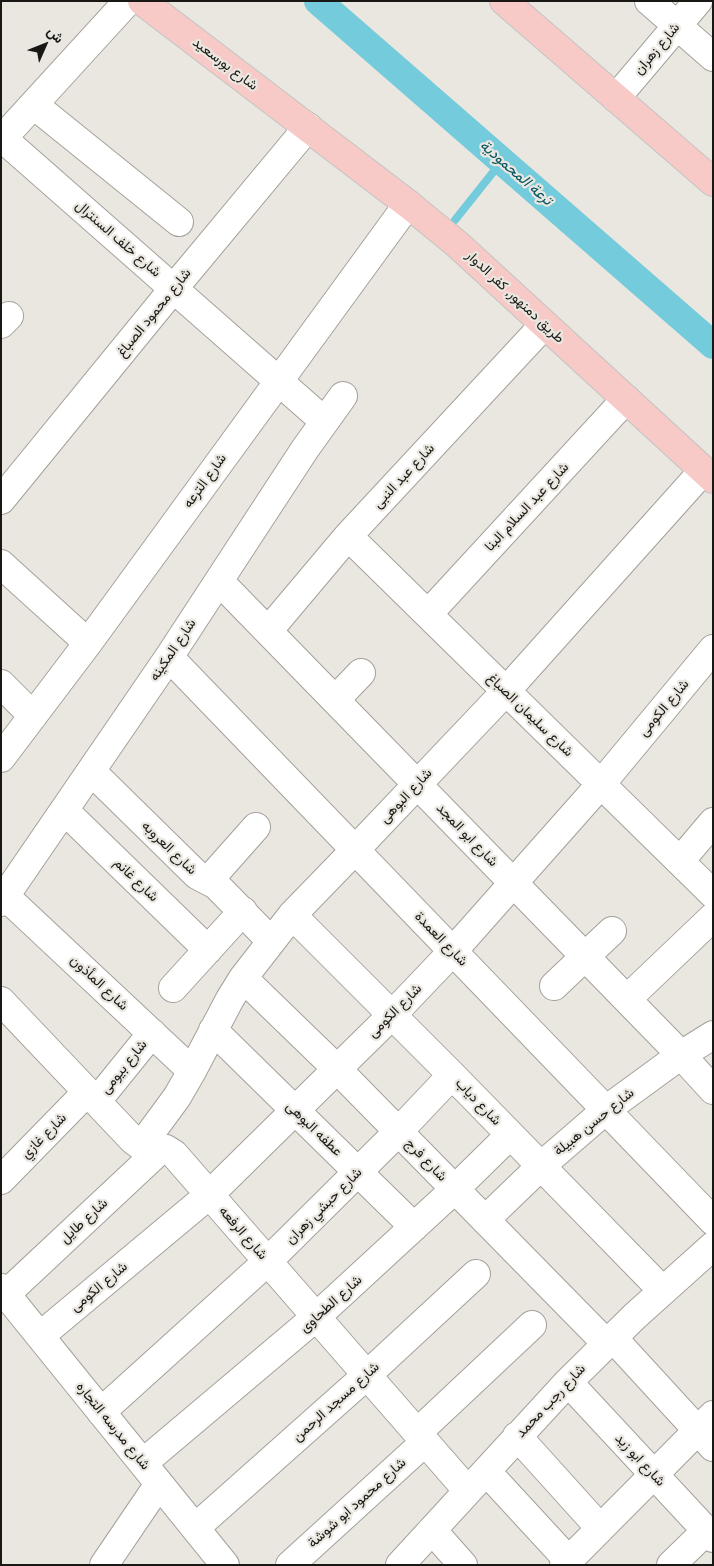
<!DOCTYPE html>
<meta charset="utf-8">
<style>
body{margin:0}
#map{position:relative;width:714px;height:1566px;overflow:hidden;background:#eae7e0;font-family:"PT Sans",Vazirmatn,sans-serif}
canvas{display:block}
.frame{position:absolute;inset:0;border:2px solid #191815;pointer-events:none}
.north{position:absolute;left:20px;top:20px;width:50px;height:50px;-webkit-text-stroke:4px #eae7e0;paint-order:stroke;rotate:46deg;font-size:14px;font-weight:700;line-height:20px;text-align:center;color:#191815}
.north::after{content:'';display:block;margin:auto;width:18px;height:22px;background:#191815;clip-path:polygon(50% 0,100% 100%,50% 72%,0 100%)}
</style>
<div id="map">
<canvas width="714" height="1566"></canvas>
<div class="frame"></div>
<div class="north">ش</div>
</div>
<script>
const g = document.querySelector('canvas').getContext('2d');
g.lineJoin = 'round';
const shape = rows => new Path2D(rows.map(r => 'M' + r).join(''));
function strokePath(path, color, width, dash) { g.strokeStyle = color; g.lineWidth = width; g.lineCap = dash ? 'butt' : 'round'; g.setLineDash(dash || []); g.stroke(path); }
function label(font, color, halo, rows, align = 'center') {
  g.font = font + ' "PT Sans",Vazirmatn,sans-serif'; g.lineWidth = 4.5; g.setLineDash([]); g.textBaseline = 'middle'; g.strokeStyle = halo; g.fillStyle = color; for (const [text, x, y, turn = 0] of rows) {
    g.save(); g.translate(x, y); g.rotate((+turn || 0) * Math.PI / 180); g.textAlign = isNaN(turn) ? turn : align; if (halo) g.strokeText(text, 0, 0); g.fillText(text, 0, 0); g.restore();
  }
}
const stream = shape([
 [455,220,502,161]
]);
const canal = shape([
 [318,1,713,345]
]);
const minor = shape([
 [649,1,713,57],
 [616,98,698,1],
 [34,105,179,222],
 [1,137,324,421],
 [1,140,128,1],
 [1,324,9,316],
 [1,500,174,288,308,127],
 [348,536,713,894],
 [1,564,88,643],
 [219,581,681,1055,713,1090],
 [428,614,626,399],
 [268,631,348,536,544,325],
 [169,657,713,1221],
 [1,684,33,716],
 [335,700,361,673],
 [1,758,88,643,408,204],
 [91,771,197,875,216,885,271,941],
 [64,810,208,950],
 [680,861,713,822],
 [209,880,256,827],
 [5,896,192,1071],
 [1,902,169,657,305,449,343,396],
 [292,915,452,1075,663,1291],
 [243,978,337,1069,606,1343],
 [554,986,612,931],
 [173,988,243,911],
 [627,999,713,917],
 [1,1001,133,1140,141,1146,166,1149,174,1154,468,1491],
 [213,1030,414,1227],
 [97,1101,152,1033],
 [141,1146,177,1097,192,1071,230,999,243,978,292,915,355,850,506,691,703,471],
 [1,1180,87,1092],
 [485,1220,541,1166,607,1109,681,1055,713,1035],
 [1,1288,225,1565],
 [6,1294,162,1148],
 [40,1336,209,1195,392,1015,453,951,601,784,713,649],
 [612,1337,713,1447],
 [568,1382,713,1538],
 [101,1412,268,1261,398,1132,452,1075],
 [417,1433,532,1325],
 [517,1436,600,1528],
 [143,1463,316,1317,455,1189,510,1135],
 [486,1471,568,1560],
 [195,1528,367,1375,476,1274],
 [432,1530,463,1565],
 [104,1565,159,1484],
 [290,1565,425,1442],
 [400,1565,568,1382,635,1316,713,1246],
 [564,1565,713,1415],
 [671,1565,706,1531]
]);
const major = shape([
 [142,1,408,204,457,244,713,479],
 [504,1,713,182]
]);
const streetNames = [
 ["شارع زهران",657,49,-50],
 ["شارع بورسعيد",225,64,37],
 ["شارع خلف السنترال",118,239,41],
 ["طريق دمنهور, كفر الدوار",515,297,43],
 ["شارع محمود الصباغ",154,313,-51],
 ["شارع عبد النبى",404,476,-47],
 ["شارع الترعه",205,481,-54],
 ["شارع عبد السلام البنا",527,507,-47],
 ["شارع المكينه",173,650,-56],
 ["شارع الكومى",664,708,-50],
 ["شارع سليمان الصباغ",530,715,44],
 ["شارع البوهى",406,796,-47],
 ["شارع ابو المجد",467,835,46],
 ["شارع العروبه",169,848,44],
 ["شارع غانم",136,880,44],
 ["شارع العمدة",441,939,46],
 ["شارع المأذون",99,983,43],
 ["شارع الكومى",395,1011,-45],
 ["شارع بيومى",124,1067,-51],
 ["شارع دياب",478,1102,46],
 ["شارع حسن هبيلة",594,1122,-39],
 ["عطفه البوهى",314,1129,44],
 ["شارع غازي",44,1136,-45],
 ["شارع فرج",426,1160,46],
 ["شارع حبشي زهران",324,1206,-45],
 ["شارع طايل",84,1221,-43],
 ["شارع الرفعه",243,1233,49],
 ["شارع الكومى",99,1287,-40],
 ["شارع الطحاوى",331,1304,-42],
 ["شارع رجب محمد",551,1401,-47],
 ["شارع مسجد الرحمن",336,1402,-42],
 ["شارع مدرسه التجاره",113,1426,51],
 ["شارع ابو زيد",640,1460,47],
 ["شارع محمود ابو شوشة",357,1503,-42]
];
const waterNames = [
 ["ترعة المحمودية",516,173,41]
];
strokePath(stream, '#74cbdb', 8);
strokePath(canal, '#74cbdb', 28);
strokePath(minor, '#a4a19a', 30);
strokePath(major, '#c3c3c2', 30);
strokePath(minor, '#fff', 28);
strokePath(major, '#f7cac7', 28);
label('14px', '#191815', '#eae7e0', streetNames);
label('italic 15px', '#01545f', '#eae7e0', waterNames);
</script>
